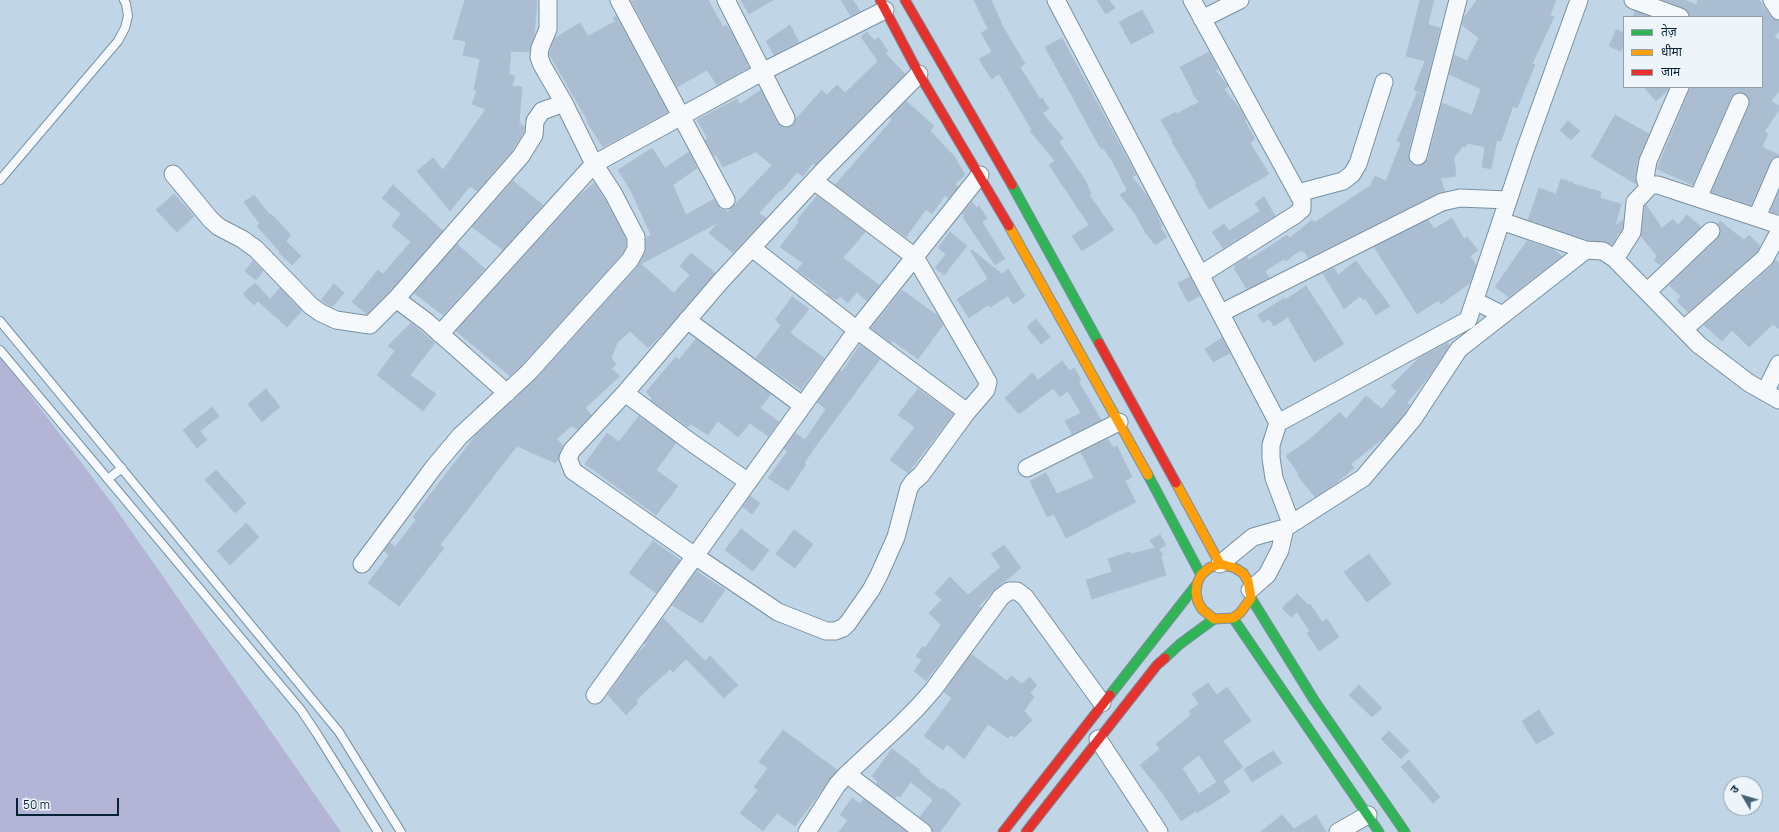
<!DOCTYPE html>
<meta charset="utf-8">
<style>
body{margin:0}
#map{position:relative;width:1779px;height:832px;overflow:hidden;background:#c0d6e7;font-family:Manrope,"Noto Sans Devanagari",sans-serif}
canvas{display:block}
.legend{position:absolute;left:1623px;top:16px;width:140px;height:72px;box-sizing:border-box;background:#eef5fa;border:1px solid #90a1ac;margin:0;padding:5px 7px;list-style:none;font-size:12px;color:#042336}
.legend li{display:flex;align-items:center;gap:8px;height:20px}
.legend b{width:20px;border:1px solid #90a1ac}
.north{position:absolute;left:1723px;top:776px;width:40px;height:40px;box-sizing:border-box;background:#eef5fa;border:1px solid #90a1ac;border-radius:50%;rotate:308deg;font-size:11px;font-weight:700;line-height:16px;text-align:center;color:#042336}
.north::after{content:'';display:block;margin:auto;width:14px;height:18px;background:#466274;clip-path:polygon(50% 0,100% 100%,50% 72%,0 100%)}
.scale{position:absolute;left:16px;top:798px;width:103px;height:18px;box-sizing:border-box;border:2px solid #042336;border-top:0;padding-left:5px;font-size:12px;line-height:14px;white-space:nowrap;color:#042336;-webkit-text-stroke:3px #eef5fa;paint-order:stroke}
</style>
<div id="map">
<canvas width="1779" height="832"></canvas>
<ul class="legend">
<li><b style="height:5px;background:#30b455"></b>तेज़</li>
<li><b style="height:5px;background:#ff9f0a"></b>धीमा</li>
<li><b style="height:5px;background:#e5322d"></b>जाम</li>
</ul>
<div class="north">उ</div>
<div class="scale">50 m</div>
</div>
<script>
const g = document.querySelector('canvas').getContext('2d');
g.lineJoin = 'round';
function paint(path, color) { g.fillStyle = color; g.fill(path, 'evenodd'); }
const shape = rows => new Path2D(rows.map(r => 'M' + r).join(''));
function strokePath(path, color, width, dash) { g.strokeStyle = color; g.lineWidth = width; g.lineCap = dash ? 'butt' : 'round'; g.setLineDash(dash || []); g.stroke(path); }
const green = shape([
 [0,355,111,502,341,832,0,832]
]);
const building = shape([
 [465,0,537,0,534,37,529,52,511,51,509,74,515,76,512,86,522,87,519,123,525,127,524,132,510,153,477,191,470,186,450,211,417,171,433,158,443,170,486,109,472,104,477,90,474,90,480,59,463,55,466,41,453,39,465,0],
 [631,0,708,0,723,27,726,25,733,35,749,68,717,85,707,70,677,87,631,0],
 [741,0,773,0,749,14,741,0],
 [841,0,853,0,860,11,851,16,841,0],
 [974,0,991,0,1003,27,1025,64,1020,67,1040,99,1042,98,1049,109,1042,113,1063,138,1059,142,1085,180,1091,194,1089,195,1114,230,1082,251,1072,236,1089,225,1049,165,1055,161,1030,131,1032,130,999,74,991,79,979,59,992,52,981,33,988,29,974,0],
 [1097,0,1109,0,1115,8,1106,14,1097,0],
 [1420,0,1434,0,1428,23,1429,23,1429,25,1440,28,1424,94,1414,90,1425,61,1406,56,1420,0],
 [1477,0,1556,0,1550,15,1554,17,1532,64,1535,65,1527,84,1517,108,1513,106,1501,141,1497,140,1491,169,1482,167,1485,147,1467,143,1466,147,1463,146,1454,157,1456,176,1440,178,1445,191,1438,193,1308,258,1304,251,1302,252,1300,250,1286,261,1284,259,1265,271,1269,278,1247,289,1234,268,1236,267,1235,265,1247,257,1249,260,1287,235,1290,238,1312,220,1314,223,1370,186,1375,176,1386,181,1401,143,1397,141,1417,93,1423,95,1408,154,1411,163,1415,166,1421,165,1428,159,1442,103,1472,115,1481,89,1449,74,1454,55,1467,61,1479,38,1462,25,1464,18,1477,0],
 [1662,0,1685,0,1696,5,1698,0,1759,0,1771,17,1779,21,1779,31,1774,37,1779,40,1779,91,1771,101,1779,106,1779,110,1764,132,1768,134,1762,147,1779,155,1779,156,1773,158,1770,162,1751,205,1711,192,1749,106,1748,96,1744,93,1734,94,1731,98,1693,185,1657,169,1691,87,1762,87,1762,17,1690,17,1688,11,1684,8,1662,0],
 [1142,10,1154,32,1131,44,1119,22,1142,10],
 [1635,11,1651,17,1633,17,1635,11],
 [616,16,668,112,603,147,587,122,588,121,549,54,555,38,580,23,588,36,616,21,613,18,616,16],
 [790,25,799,42,774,55,766,41,790,25],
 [1616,30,1624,33,1624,43,1621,51,1609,46,1616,30],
 [867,32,874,40,879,38,888,51,885,53,905,74,815,165,813,163,803,176,797,172,781,191,780,190,759,213,766,218,733,253,709,233,719,222,641,264,674,293,690,275,680,266,691,253,715,273,664,332,648,348,630,331,617,343,611,358,616,364,611,369,620,376,585,408,591,415,578,429,571,426,557,439,563,446,559,454,558,460,555,463,517,446,440,545,444,548,399,606,368,583,389,555,384,551,390,543,395,547,416,520,413,517,476,435,536,379,639,265,645,253,646,238,651,235,631,191,618,170,652,148,665,168,689,152,697,168,673,185,686,215,714,199,720,208,728,212,772,165,756,152,723,167,716,155,714,156,705,140,708,139,697,120,737,99,740,104,761,90,777,123,785,128,791,127,796,119,822,90,827,95,837,85,845,93,878,61,861,37,867,32],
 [1062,38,1136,175,1132,177,1149,198,1162,226,1160,227,1167,237,1155,245,1147,234,1146,234,1136,215,1120,195,1127,190,1113,162,1103,148,1101,149,1045,47,1062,38],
 [1209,52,1218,69,1215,70,1228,86,1224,89,1242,112,1246,119,1244,120,1255,139,1250,143,1269,174,1209,209,1195,185,1197,184,1172,142,1173,141,1161,120,1176,112,1177,114,1199,102,1192,93,1193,92,1180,67,1209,52],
 [1644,87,1669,87,1667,91,1656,101,1644,87],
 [906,101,934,126,930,131,954,156,965,175,955,184,958,187,948,199,945,195,932,214,926,209,906,237,835,185,892,120,890,117,906,101],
 [1615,115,1649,134,1638,159,1635,176,1636,184,1591,157,1615,115],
 [1568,121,1580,131,1571,140,1560,130,1568,121],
 [1561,179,1574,183,1573,184,1601,192,1600,198,1621,204,1615,226,1623,220,1622,229,1620,233,1617,233,1617,236,1613,244,1588,240,1528,220,1539,188,1556,194,1561,179],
 [513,181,543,205,503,250,472,227,513,181],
 [594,183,604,198,626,239,626,246,622,254,522,365,510,376,456,331,579,196,594,183],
 [393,185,443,231,389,292,367,314,352,302,378,270,383,274,411,242,392,226,401,214,382,198,393,185],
 [1779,191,1779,214,1770,212,1779,191],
 [174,194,194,216,177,232,156,210,174,194],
 [254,195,270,215,271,214,291,235,286,241,301,256,292,265,279,253,280,252,257,226,260,224,244,202,254,195],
 [817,196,865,232,843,258,879,285,867,301,857,292,848,303,840,296,837,300,827,294,828,292,797,270,803,263,780,247,799,222,797,220,817,196],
 [1264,197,1275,216,1223,248,1212,232,1224,224,1229,231,1260,211,1255,203,1264,197],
 [972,202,977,208,979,206,987,218,982,222,1005,259,995,265,963,217,965,216,962,214,972,202],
 [1646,205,1662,228,1673,219,1678,225,1687,215,1701,227,1660,265,1654,260,1657,256,1641,236,1645,206,1646,205],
 [1452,218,1464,239,1467,237,1478,250,1470,256,1476,265,1470,283,1441,304,1439,300,1417,314,1374,247,1428,220,1434,229,1452,218],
 [1720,221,1744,240,1749,235,1760,246,1757,252,1688,312,1677,301,1681,296,1669,285,1718,238,1721,229,1718,224,1720,221],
 [950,232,967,246,944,275,935,268,946,254,938,248,950,232],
 [1527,241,1554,250,1562,256,1509,297,1495,287,1527,241],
 [457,244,485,269,443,315,414,293,457,244],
 [972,250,1002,274,1008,269,1025,296,1013,304,1008,296,990,307,988,305,969,318,957,299,988,279,971,251,972,250],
 [1775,260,1779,263,1779,329,1773,324,1749,347,1732,330,1722,341,1704,325,1772,266,1775,260],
 [253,261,263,271,256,280,245,271,253,261],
 [1356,261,1390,306,1376,315,1365,298,1363,300,1360,296,1344,309,1323,273,1334,268,1338,275,1356,261],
 [1190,277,1200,296,1188,302,1178,283,1190,277],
 [255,283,270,299,280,288,302,311,287,327,258,301,254,305,243,294,255,283],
 [334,284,344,293,332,307,321,300,334,284],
 [1306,286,1344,344,1314,362,1288,317,1274,326,1269,319,1263,323,1258,315,1284,298,1285,300,1306,286],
 [902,290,938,316,943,325,918,359,893,341,891,343,871,328,902,290],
 [792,297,809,309,790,333,824,358,801,390,756,358,781,325,775,320,792,297],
 [1036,319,1050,337,1041,344,1027,327,1036,319],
 [411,323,435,343,410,375,436,394,423,411,377,375,395,351,388,346,411,323],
 [1222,338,1230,353,1213,362,1205,349,1222,338],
 [696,339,771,394,760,408,779,422,768,436,750,423,738,437,718,421,708,435,696,427,690,424,688,427,651,400,652,398,646,392,676,357,679,360,696,339],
 [1447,343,1450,345,1426,380,1407,403,1410,405,1405,413,1388,434,1351,464,1354,468,1335,484,1315,497,1298,476,1299,474,1286,456,1309,440,1340,412,1346,419,1366,396,1382,409,1397,391,1391,386,1419,358,1447,343],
 [860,345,880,359,815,447,804,463,806,464,788,491,768,478,788,451,784,449,795,433,805,440,826,409,817,402,840,370,842,372,860,345],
 [1062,361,1070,371,1074,368,1081,380,1079,382,1101,420,1072,434,1065,421,1081,413,1068,391,1060,397,1053,388,1019,414,1005,398,1032,373,1038,380,1062,361],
 [266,389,280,407,262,422,248,404,266,389],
 [918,389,953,414,908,473,890,460,915,427,898,415,918,389],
 [212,407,219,416,200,431,207,440,197,448,183,430,212,407],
 [639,416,676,443,656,470,678,486,656,515,585,464,607,433,619,442,639,416],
 [1108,439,1113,448,1117,446,1132,477,1125,481,1136,502,1066,538,1054,514,1047,517,1030,481,1046,473,1057,494,1094,478,1081,452,1108,439],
 [216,470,246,503,235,513,205,480,216,470],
 [750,496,760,503,752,514,743,507,750,496],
 [246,523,259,537,230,565,217,551,246,523],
 [741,529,769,550,753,571,725,550,741,529],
 [794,530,813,544,795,568,776,554,794,530],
 [1160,535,1166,545,1159,549,1163,555,1161,557,1166,575,1092,599,1086,580,1112,572,1108,559,1130,552,1131,554,1155,548,1150,540,1160,535],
 [653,541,680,560,656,593,629,573,653,541],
 [1004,545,1021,568,995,589,979,606,981,608,926,681,914,671,922,660,916,656,923,646,925,648,941,625,929,613,942,600,935,593,950,577,968,595,1001,567,991,554,1004,545],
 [1369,554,1391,584,1367,602,1344,572,1369,554],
 [696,571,725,590,702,623,672,605,696,571],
 [1297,594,1308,605,1310,604,1322,622,1327,619,1339,637,1319,651,1307,633,1310,631,1297,612,1291,617,1282,608,1297,594],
 [663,618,705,661,710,656,738,685,724,698,686,659,673,672,670,669,636,700,638,703,626,715,608,695,636,655,646,645,644,643,663,618],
 [971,654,1007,681,1011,676,1022,684,1030,677,1037,685,1030,693,1034,697,1024,711,1032,720,1015,737,1010,735,1008,738,988,724,964,759,947,744,943,750,924,736,952,698,944,692,971,654],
 [1208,683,1217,695,1227,687,1251,721,1223,741,1243,767,1223,781,1230,792,1197,813,1196,811,1181,821,1164,795,1140,765,1160,749,1156,744,1191,715,1189,711,1199,704,1192,694,1208,683],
 [1199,755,1217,782,1199,794,1182,768,1199,755],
 [1359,685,1382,708,1372,717,1349,695,1359,685],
 [1539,710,1554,734,1536,744,1522,721,1539,710],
 [783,730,837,770,795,826,777,813,763,831,740,813,758,790,754,787,768,768,759,762,783,730],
 [1389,731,1409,751,1401,759,1381,739,1389,731],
 [892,749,920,770,919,772,941,790,942,788,961,803,940,832,933,832,929,824,920,817,933,800,911,782,900,797,898,795,895,798,876,784,878,781,872,776,892,749],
 [1273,751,1282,763,1252,782,1244,769,1273,751],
 [1409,760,1440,797,1433,803,1401,767,1409,760],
 [852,798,860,804,864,799,907,832,839,832,848,820,840,815,852,798],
 [1282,815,1294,829,1316,815,1326,832,1261,832,1282,815]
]);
const lane = shape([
 [0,180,118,41,125,28,128,16,126,4,124,0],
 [0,321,339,732,401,832],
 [0,350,301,710,317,734,378,832],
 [108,479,122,468]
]);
const street = shape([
 [548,0,548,29,540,48,539,57,542,65,564,103],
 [619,0,726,200],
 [726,0,786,118],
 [1056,0,1278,423,1271,445,1271,458,1274,478,1291,523],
 [1192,0,1302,201,1302,209,1295,215,1200,275],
 [1633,0,1680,17],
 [1772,0,1779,11],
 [1202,19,1240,0],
 [919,74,824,170,720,282,625,393,572,450,568,458,573,471,695,556,862,323,980,175],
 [1418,156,1458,0],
 [173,174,211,220,219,227,242,239,256,249,311,306,321,313,336,320,370,325,396,299,427,322,507,393],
 [1648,188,1645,178,1648,161,1680,87],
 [1298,193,1343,181,1352,174,1358,164,1384,82],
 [1698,198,1740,102],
 [1757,217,1779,166],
 [1501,221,1586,250],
 [752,248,857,330,967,412,986,390,988,382,915,257,814,181],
 [1615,259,1632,232,1635,202,1648,188,1652,185,1658,185,1779,225],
 [1647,292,1711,231],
 [396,299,521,156,534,135,535,121,542,111,564,103,594,164,440,334],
 [1475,301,1503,315],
 [1221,313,1442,202,1460,198,1508,200],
 [687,320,802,405],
 [1684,329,1765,258,1779,232],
 [1765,392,1779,364],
 [625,393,692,443,747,481],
 [1278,423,1468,320,1525,150,1579,0],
 [1027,468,1119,422],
 [362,564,434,467,460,436,529,372,630,260,636,249,636,237,613,193,594,164,762,72,885,10],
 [1220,564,1253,537,1285,528,1363,478,1413,419,1459,349,1586,250,1603,251,1615,259,1699,345,1749,383,1779,400],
 [1250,590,1267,575,1280,550,1285,528],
 [595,695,695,556,778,612,826,631,835,631,843,628,848,623,871,590,879,575,896,537,909,488,913,482,921,475,967,412],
 [1098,739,1159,832],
 [847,774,899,726,918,707,933,690,1001,597,1009,591,1017,591,1025,597,1102,703],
 [807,832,837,785,847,774,923,832],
 [1338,832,1368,815]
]);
const fast = shape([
 [1012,185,1099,343],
 [1148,475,1201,575],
 [1251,598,1314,700,1405,832],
 [1233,618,1379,832],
 [1165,658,1180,644,1214,619],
 [1110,695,1197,584]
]);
const slow = shape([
 [1009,226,1148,475],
 [1176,483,1220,564],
 [1220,564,1235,568,1243,573,1248,581,1251,598,1240,613,1233,618,1214,619,1202,609,1198,602,1196,593,1197,584,1201,575,1209,568,1220,564]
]);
const jam = shape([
 [880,0,919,74,1009,226],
 [905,0,1012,185],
 [1099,343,1176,483],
 [1003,832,1110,695],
 [1026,832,1157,665,1165,658]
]);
paint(green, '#b4b4d6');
paint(building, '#aabdd1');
strokePath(building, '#aebfd3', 1);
strokePath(lane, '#7791a1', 10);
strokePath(street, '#7791a1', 19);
strokePath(fast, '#7791a1', 11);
strokePath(slow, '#7791a1', 11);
strokePath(jam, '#7791a1', 11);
strokePath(lane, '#f6f9fb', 8);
strokePath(street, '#f6f9fb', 17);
strokePath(fast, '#30b455', 9);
strokePath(slow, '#ff9f0a', 9);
strokePath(jam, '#e5322d', 9);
</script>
